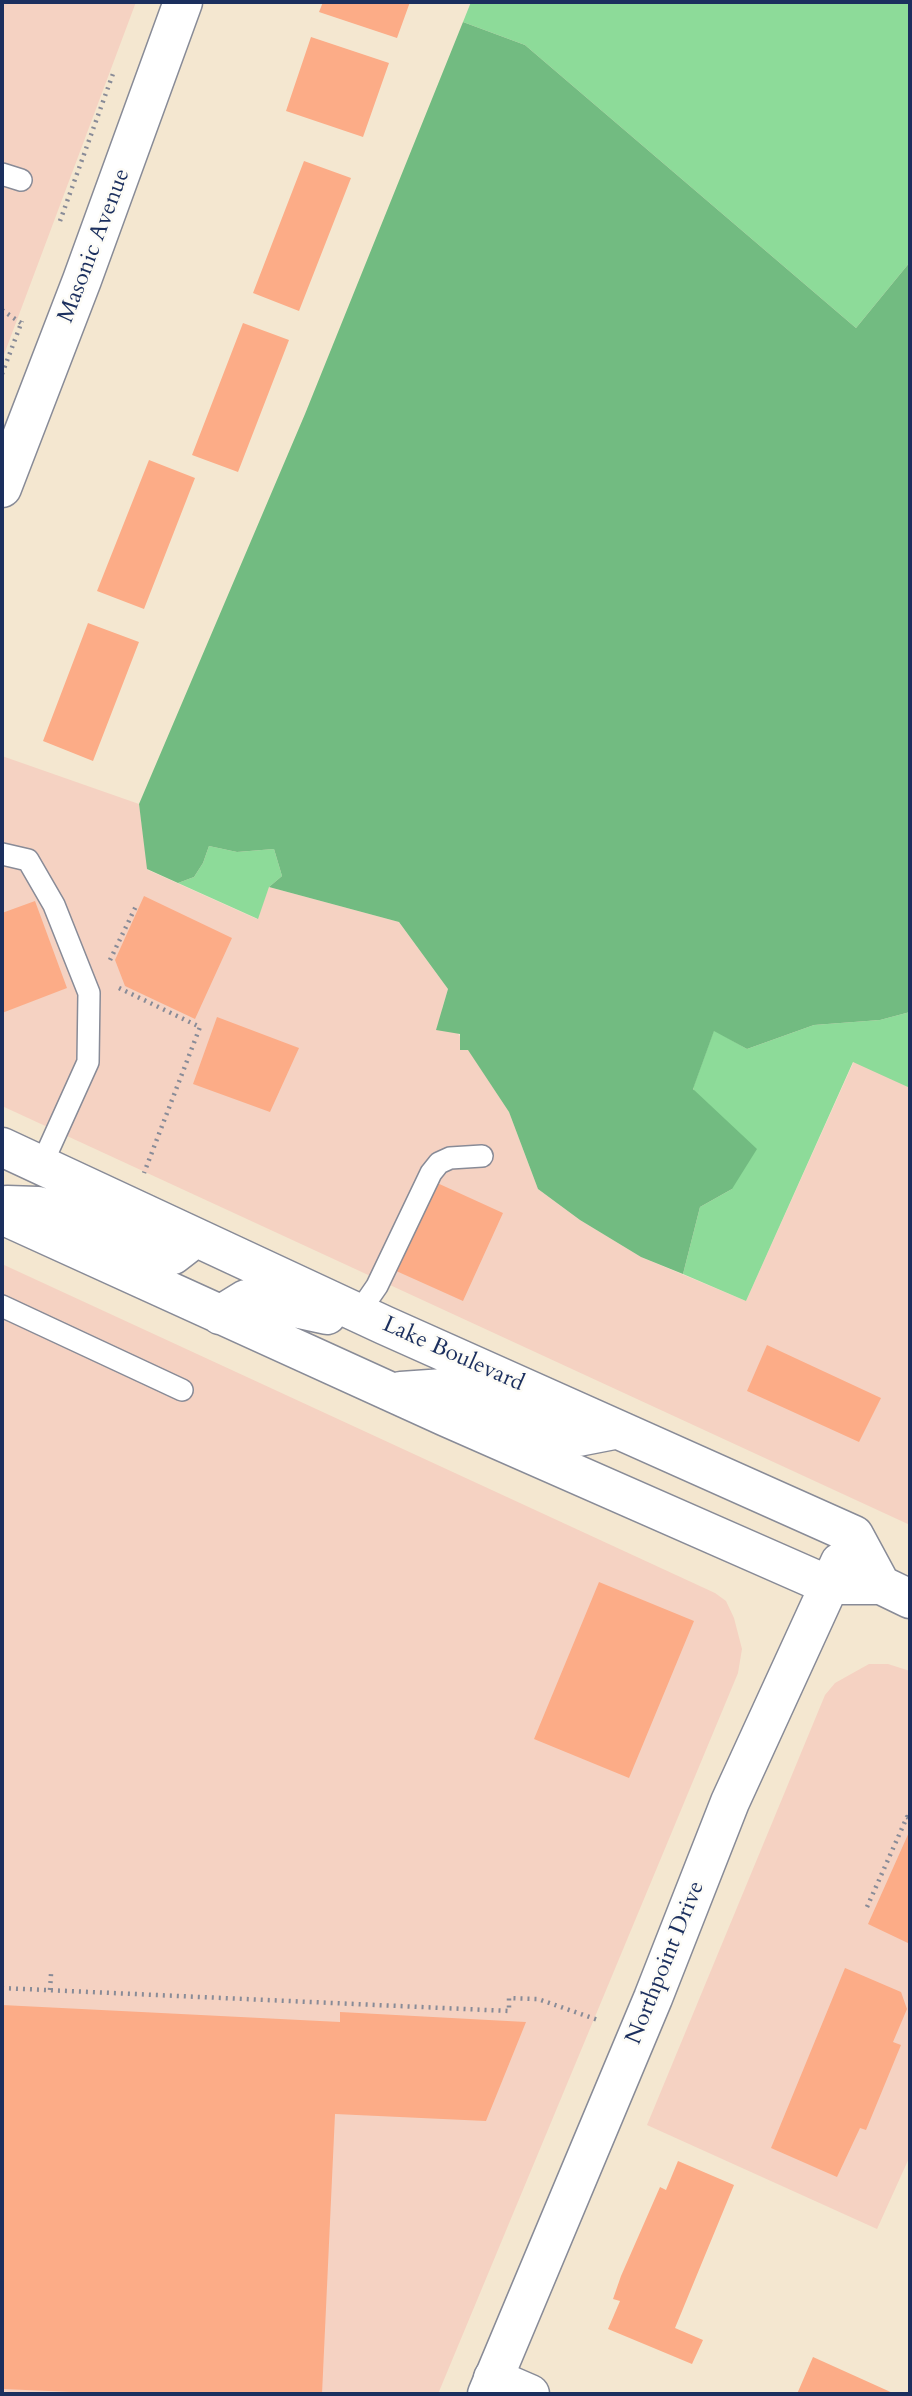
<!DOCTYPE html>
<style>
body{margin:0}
#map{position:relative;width:912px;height:2396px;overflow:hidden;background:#f4e7d0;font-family:Cardo,serif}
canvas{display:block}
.frame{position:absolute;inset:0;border:4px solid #1b2f5e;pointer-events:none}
</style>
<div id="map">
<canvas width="912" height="2396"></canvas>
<div class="frame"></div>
</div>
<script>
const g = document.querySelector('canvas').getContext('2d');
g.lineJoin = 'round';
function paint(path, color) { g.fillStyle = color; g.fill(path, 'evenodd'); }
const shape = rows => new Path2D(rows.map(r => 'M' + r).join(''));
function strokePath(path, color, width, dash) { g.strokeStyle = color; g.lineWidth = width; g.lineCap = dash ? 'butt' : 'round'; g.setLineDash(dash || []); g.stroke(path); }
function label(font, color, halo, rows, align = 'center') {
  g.font = font + ' Cardo,serif'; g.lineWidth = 5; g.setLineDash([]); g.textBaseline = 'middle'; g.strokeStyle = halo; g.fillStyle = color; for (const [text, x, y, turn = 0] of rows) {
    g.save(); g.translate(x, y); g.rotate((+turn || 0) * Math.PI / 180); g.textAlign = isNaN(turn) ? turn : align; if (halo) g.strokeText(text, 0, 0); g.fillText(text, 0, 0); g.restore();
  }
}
const built = shape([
 [2,2,136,2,2,360],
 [2,756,139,804,148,870,257,919,269,887,399,922,448,989,442,1009,509,1112,538,1189,580,1220,641,1257,746,1301,854,1061,910,1088,910,1525,2,1106],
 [2,1264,715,1593,726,1601,734,1618,742,1649,738,1673,438,2394,2,2394],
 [869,1664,888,1664,910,1671,910,2156,877,2229,647,2125,825,1695,835,1683]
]);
const green = shape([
 [471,2,910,2,910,262,856,328,525,45,463,22],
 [209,846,237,852,274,849,282,876,269,887,258,919,178,883,194,877,203,863],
 [910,1012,910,1088,853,1062,746,1301,683,1274,700,1207,732,1189,693,1088,714,1030,747,1049,814,1025,880,1020]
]);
const forest = shape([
 [463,22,525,45,856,328,910,262,910,1012,880,1020,814,1025,747,1049,714,1031,693,1089,757,1149,732,1189,700,1207,683,1274,641,1257,580,1220,538,1189,509,1112,468,1050,460,1050,460,1034,436,1030,448,989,399,922,269,887,282,876,274,849,237,852,209,846,203,863,194,877,178,883,147,869,139,804,305,414]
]);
const building = shape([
 [323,2,410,2,397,38,319,12],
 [311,37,389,63,363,137,286,111],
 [304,161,351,178,299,311,253,293],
 [243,323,289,340,238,472,192,455],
 [149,460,195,478,144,609,97,591],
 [88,623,139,642,93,761,43,741],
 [144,896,232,938,195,1019,125,986,115,960],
 [35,901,67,988,2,1013,2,913],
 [217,1017,299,1048,270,1112,193,1084],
 [435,1182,503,1213,463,1301,394,1270],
 [767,1345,881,1398,859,1442,747,1391],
 [599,1582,694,1621,629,1778,534,1739],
 [910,1830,910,1944,868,1924],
 [845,1968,901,1992,907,2009,893,2042,901,2045,866,2130,860,2128,837,2177,771,2148],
 [2,2005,340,2022,340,2012,526,2022,486,2121,335,2114,322,2394,119,2394,2,2389],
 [678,2161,734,2185,675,2328,703,2340,692,2364,608,2329,620,2301,613,2299,621,2276,660,2187,666,2190],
 [813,2357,895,2394,797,2394]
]);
const path = shape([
 [60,221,114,71],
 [2,310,21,323],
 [2,374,22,321],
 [110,960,137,904],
 [119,988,200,1027,144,1173],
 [867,1907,907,1817,910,1819],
 [2,1988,509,2011,509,1998,538,1999,598,2020],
 [50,1990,51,1974]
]);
const lane = shape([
 [2,174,21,180],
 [2,854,28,860,54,905,89,993,88,1062,41,1166],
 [2,1306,182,1390],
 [359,1312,377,1286,431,1173,439,1163,450,1158,482,1156]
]);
const street = shape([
 [2,488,82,280,183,2],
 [493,2378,530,2394]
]);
const secondary = shape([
 [2,1147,384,1325,854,1535,881,1585],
 [7,1205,38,1206,61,1213,173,1255,195,1238],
 [2,1215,446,1417,828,1585,881,1585,910,1599],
 [220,1315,246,1299,253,1299,327,1315],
 [401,1391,444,1388,556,1433,578,1437,614,1430],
 [487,2394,653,1998,730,1802,840,1562]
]);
const streetNames = [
 ["Masonic Avenue",95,246,-69],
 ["Lake Boulevard",453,1355,24],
 ["Northpoint Drive",666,1963,-68]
];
paint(built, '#f5d2c2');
paint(green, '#8ddb99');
paint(forest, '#72bb81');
paint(building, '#fcac87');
strokePath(lane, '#888b97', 24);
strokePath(street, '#888b97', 41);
strokePath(secondary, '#888b97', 41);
strokePath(path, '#888b97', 4.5, [2, 5]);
strokePath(lane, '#fff', 21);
strokePath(street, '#fff', 38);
strokePath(secondary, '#fff', 38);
label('23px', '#1b2f5e', '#fdfcf7', streetNames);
</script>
